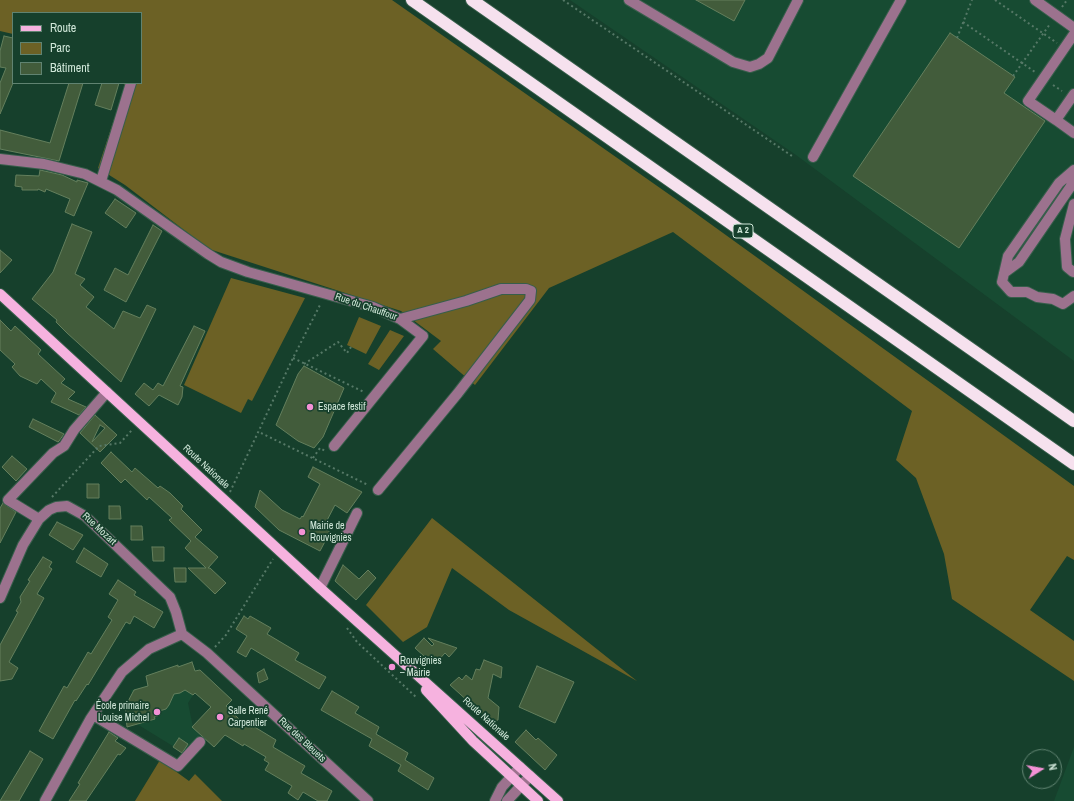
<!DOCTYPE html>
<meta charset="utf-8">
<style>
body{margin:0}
#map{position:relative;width:1074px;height:801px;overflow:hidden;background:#16402c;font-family:"Archivo Narrow",sans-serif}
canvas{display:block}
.legend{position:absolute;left:12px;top:12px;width:130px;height:72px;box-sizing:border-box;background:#16402c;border:1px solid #608371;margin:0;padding:5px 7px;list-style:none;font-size:12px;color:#d0e7d9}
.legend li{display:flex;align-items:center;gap:8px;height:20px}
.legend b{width:20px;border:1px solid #608371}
.north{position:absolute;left:1022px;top:749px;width:40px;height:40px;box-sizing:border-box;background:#16402c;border:1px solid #608371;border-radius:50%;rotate:79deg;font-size:11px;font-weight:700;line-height:16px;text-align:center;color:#d0e7d9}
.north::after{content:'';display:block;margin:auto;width:14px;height:18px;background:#f391d5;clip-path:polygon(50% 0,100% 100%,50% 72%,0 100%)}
</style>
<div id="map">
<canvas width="1074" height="801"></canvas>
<ul class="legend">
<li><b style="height:5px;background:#f6b2df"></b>Route</li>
<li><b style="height:11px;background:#6c6125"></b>Parc</li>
<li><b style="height:11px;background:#425c3b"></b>Bâtiment</li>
</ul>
<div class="north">N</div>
</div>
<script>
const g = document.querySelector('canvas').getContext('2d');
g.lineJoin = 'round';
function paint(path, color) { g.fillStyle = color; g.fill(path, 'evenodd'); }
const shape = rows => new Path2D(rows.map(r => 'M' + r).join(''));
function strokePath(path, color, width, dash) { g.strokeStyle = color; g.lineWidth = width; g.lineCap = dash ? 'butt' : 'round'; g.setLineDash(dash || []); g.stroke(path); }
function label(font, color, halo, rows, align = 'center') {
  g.font = font + ' "Archivo Narrow",sans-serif'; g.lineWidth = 3.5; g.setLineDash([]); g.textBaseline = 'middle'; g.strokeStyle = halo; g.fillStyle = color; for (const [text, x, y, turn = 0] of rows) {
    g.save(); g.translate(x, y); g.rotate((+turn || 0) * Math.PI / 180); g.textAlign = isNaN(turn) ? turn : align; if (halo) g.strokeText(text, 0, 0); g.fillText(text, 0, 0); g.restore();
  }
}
const built = shape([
 [570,0,1074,0,1074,361,796,155],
 [192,662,195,671,200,670,210,681,197,689,188,703,193,727,201,734,184,753,137,724,127,727,125,707,132,694,131,690,146,686,146,688,149,687,146,676],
 [1074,747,1074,801,1054,801]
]);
const green = shape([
 [0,0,392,0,680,202,1074,486,1074,560,1067,556,1030,610,1074,641,1074,681,952,599,944,554,916,478,896,460,912,411,673,232,549,288,475,385,433,349,441,341,401,311,209,249,125,185,98,168,125,86,123,83,141,83,141,13,13,13,13,34,0,31],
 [231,278,305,298,252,401,248,399,241,413,184,385],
 [359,317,381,326,366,354,347,345],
 [390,330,404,336,379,370,368,364],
 [432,518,637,681,509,610,452,568,427,627,403,642,366,605],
 [160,760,189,781,195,774,222,801,135,801]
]);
const building = shape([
 [696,0,745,0,734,21,696,0],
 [950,33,1015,77,1004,93,1045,121,959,248,853,176,950,33],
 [4,36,13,38,13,83,0,114,0,83,6,68,0,67,0,51,4,36],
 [69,83,83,83,59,161,0,149,0,130,50,143,69,83],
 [102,83,119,83,111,110,95,105,102,83],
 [40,170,62,175,77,182,77,180,88,183,74,216,65,212,70,199,46,189,45,192,38,189,38,190,22,190,22,187,15,186,16,175,39,176,40,170],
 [115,199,136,213,126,228,105,213,115,199],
 [72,224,92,232,75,274,85,279,80,285,94,297,86,307,114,329,123,311,140,318,147,305,156,309,121,382,67,333,56,322,57,320,32,299,53,272,72,224],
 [153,225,162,231,126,302,104,290,115,268,128,275,153,225],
 [0,250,12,260,0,273,0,250],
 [0,320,11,331,15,326,29,339,41,350,38,354,65,379,61,383,75,392,68,399,86,407,79,415,51,402,56,393,41,379,37,384,20,376,12,367,15,364,0,350,0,320],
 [194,326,205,331,180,386,183,387,182,397,178,405,159,395,149,406,135,394,144,383,153,390,158,383,163,386,194,326],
 [304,366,344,388,323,437,314,448,298,441,276,425,298,374,304,366],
 [95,415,117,435,100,452,80,433,95,415],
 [100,425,105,428,92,442,100,425],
 [33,419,64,434,59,441,58,442,29,427,33,419],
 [111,452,132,472,135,468,158,488,160,486,170,493,183,506,181,509,202,530,195,537,218,557,208,568,210,568,226,583,215,594,188,568,206,568,185,548,191,541,169,520,172,518,149,497,147,500,125,479,121,483,101,463,111,452],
 [12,456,27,469,16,481,2,467,12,456],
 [313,467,362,492,347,513,335,505,323,528,330,532,320,551,279,530,255,507,260,490,282,510,300,519,302,516,303,517,320,484,308,477,313,467],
 [87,484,99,484,99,498,87,498,87,484],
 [3,503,16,512,0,543,0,508,3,503],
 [109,506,120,506,121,519,109,519,109,506],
 [57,522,83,535,73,550,49,535,57,522],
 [131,526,142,526,143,540,131,540,131,526],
 [152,547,164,547,164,561,153,561,152,547],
 [84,548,108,564,101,577,76,562,84,548],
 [43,557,52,562,49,567,52,569,37,594,44,598,9,662,18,668,12,679,0,681,0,645,18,612,16,611,21,602,20,597,30,581,28,580,43,557],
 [343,565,359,579,368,570,376,578,356,600,335,581,343,565],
 [174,568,186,568,186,582,175,582,174,568],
 [118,580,136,592,134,595,163,612,154,628,134,616,130,624,126,622,88,685,87,684,76,701,75,700,53,739,39,731,64,686,67,688,88,652,91,654,112,620,108,617,118,600,109,594,118,580],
 [244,616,248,619,250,616,271,628,267,634,299,653,295,660,326,677,319,689,251,648,246,657,237,652,247,636,236,629,244,616],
 [424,638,432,646,434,644,428,638,457,648,449,657,445,653,434,665,415,648,424,638],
 [484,660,502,667,501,678,493,674,488,698,499,707,498,720,491,722,450,685,459,677,462,680,466,675,472,680,476,669,480,670,484,660],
 [192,662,195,671,200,670,232,700,226,706,243,723,252,728,253,726,276,740,273,747,305,766,301,773,332,791,327,801,318,801,303,792,298,800,288,793,292,786,265,770,269,763,264,760,266,757,244,744,243,746,225,735,214,747,192,727,211,707,195,693,193,695,185,690,180,693,174,694,169,705,166,709,156,712,158,716,154,717,155,719,127,727,125,707,134,690,148,686,146,676,178,665,178,667,192,662],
 [537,666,574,682,555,723,519,707,537,666],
 [264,669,268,679,259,683,257,673,264,669],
 [332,691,359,707,355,713,379,727,376,734,408,753,405,760,434,778,428,790,398,771,401,765,369,746,372,739,321,710,332,691],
 [526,730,536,740,538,738,557,755,545,770,515,742,526,730],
 [109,732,118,738,115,741,126,748,120,755,118,754,86,801,69,801,80,784,78,783,109,732],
 [179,738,188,744,182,753,173,747,179,738],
 [30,751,43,759,19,801,0,801,30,751]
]);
const path = shape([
 [563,0,792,156],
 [995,0,1057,43],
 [1062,7,1067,0],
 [963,22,1035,72],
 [957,38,972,0],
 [1013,76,1050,24],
 [1053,85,1062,91],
 [293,358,364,392],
 [304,364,338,342,347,353,351,347],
 [261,433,368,485],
 [313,458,320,448,325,451],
 [230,492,293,358,321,303],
 [52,497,99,446,120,443,132,430],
 [347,628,357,642,417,698],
 [215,647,226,635,273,559]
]);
const minor = shape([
 [629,0,733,62,750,67,759,64,768,58,798,0],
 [1035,0,1074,28],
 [1074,34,1028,101,1056,120,1074,94],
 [1056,120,1074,133],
 [813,157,901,0],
 [0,159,44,164,85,174,117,190,208,254,221,262,248,272,373,307,400,319,466,301,501,289,526,289,531,291,530,300,458,393,378,490],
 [1074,170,1059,183,1008,256,1002,282,1011,292,1027,292,1037,297,1053,299,1063,304,1074,296],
 [101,181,131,83],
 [1073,272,1067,267,1065,239,1074,204],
 [1004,273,1019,262,1071,186,1074,171],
 [334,446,423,336,400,319],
 [39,519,8,500,53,453,64,446,74,430,107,392],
 [320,588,357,513],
 [0,598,23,545,39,519,49,510,56,507,67,506,85,516,170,597,176,612,182,634],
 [182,634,207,653,368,801],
 [93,715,178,766,200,742],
 [45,801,91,718,122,672,149,649,182,634],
 [495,801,502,787,520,767],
 [507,801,530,776]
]);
const major = shape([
 [0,294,320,588,558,801],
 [426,690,473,741,538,801]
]);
const highway = shape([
 [412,0,1074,464],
 [472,0,1074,421]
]);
const markers = [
 [310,407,4,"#f391d5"],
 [302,532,4,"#f391d5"],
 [392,667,4,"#f391d5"],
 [157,712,4,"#f391d5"],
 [220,717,4,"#f391d5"]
];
const shields = [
 [743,231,20]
];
const shieldNames = [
 ["A 2",743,231]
];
const streetNames = [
 ["Rue du Chauffour",366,307,19],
 ["Route Nationale",206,467,43],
 ["Rue Mozart",99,529,43],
 ["Route Nationale",486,719,42],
 ["Rue des Bleuets",302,740,43]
];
const poiNames = [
 ["Espace festif",318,407],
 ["Mairie de",310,526],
 ["Rouvignies",310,538],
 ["Rouvignies",400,661],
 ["– Mairie",400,673],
 ["École primaire",149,706,"right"],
 ["Louise Michel",149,718,"right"],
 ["Salle René",228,711],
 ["Carpentier",228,723]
];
paint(built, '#174b32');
paint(green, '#6c6125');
paint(building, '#425c3b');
strokePath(building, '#647f5d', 1);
strokePath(minor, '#375e4b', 12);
strokePath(major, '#375e4b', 12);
strokePath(highway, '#375e4b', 14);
strokePath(path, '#567967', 2, [2, 3]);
strokePath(minor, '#9c728e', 10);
strokePath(major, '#f6b2df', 10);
strokePath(highway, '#f6e1ee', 12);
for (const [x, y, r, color] of markers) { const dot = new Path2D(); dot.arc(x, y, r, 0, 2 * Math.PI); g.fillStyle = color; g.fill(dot); strokePath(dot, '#16402c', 1.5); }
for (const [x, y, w] of shields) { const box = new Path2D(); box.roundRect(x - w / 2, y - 7, w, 14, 3); g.fillStyle = '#16402c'; g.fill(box); strokePath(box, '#d0e7d9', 1); }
label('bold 9px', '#d0e7d9', null, shieldNames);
label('10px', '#d0e7d9', '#16402c', streetNames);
label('10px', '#d0e7d9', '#16402c', poiNames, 'left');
</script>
